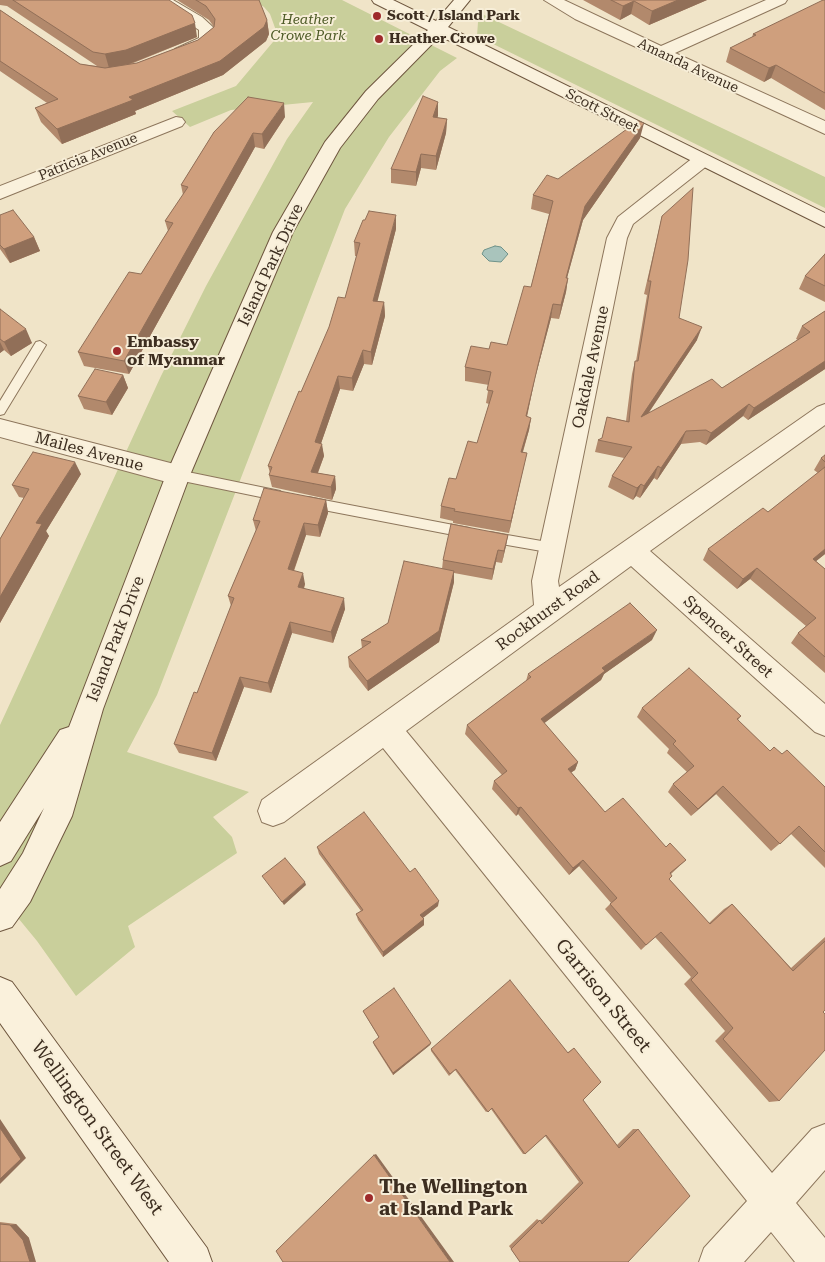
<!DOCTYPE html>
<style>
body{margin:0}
canvas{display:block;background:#f0e4c8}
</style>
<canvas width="825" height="1262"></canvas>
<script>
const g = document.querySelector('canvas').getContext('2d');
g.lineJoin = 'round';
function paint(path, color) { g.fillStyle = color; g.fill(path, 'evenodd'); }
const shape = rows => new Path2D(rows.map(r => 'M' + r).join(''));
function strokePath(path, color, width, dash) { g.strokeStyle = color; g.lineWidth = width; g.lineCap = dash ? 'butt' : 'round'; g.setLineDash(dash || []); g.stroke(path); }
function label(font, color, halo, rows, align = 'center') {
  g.font = font + ' "Roboto Serif",serif'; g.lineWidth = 4; g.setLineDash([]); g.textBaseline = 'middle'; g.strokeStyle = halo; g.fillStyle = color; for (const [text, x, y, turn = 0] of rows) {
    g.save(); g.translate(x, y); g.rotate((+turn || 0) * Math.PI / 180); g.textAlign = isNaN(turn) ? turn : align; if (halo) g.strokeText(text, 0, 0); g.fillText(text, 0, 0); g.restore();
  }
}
const green = shape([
 [254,0,342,0,457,58,440,71,389,137,345,209,157,695,127,752,249,792,213,817,232,837,237,853,128,926,135,947,76,996,37,941,0,896,0,725,161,376,206,286,287,139,313,102,231,110,190,127,172,111,236,86,278,36,270,14,264,7],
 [482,14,825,177,825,208,477,36,478,22]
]);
const water = shape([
 [495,246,501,247,508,254,501,262,489,261,482,254,484,250,495,246]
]);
const service = shape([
 [40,341,46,345,4,414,0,415,0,401,36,342,40,341],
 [178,470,280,491,286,496,280,501,178,480,172,475,178,470],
 [308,497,469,528,475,533,469,538,308,507,302,502,308,497],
 [490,532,553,543,559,548,553,553,490,542,484,537,490,532]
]);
const minor = shape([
 [154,0,173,0,202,17,215,29,215,40,213,44,187,57,175,57,173,53,175,49,199,38,199,30,154,0],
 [544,0,564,0,661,46,766,0,787,0,785,3,675,53,825,121,825,134,575,19,544,0],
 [176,117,182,118,185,122,182,126,0,199,0,186,176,117],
 [701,155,708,157,710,161,708,165,633,224,627,238,558,581,559,587,817,407,825,404,825,425,650,551,825,704,825,736,815,732,631,566,406,731,772,1173,812,1129,825,1124,825,1170,796,1203,825,1238,825,1262,795,1262,771,1232,744,1262,699,1262,704,1248,747,1201,383,748,284,822,273,826,262,822,258,811,262,800,534,605,532,581,607,238,618,217,694,157,701,155],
 [0,419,178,465,187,468,190,475,187,482,178,485,0,437,0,419]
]);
const secondary = shape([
 [372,0,393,0,436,21,454,0,470,0,448,27,825,213,825,227,440,36,378,99,340,148,293,232,190,475,103,709,72,816,30,902,12,927,0,931,0,889,23,853,44,808,11,861,0,866,0,822,60,730,69,727,166,475,273,232,325,142,366,91,428,30,374,3,372,0],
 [0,977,12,982,207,1248,212,1262,169,1262,0,1023,0,977]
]);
const wall = shape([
 [0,0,169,0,197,37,131,64,137,63,198,40,214,27,209,20,177,0,259,0,267,20,269,34,266,41,223,75,135,111,136,114,62,144,41,122,35,108,47,103,0,71,0,10,80,64,97,66,7,6,0,5],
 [583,0,707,0,649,25,631,14,620,20],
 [825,0,825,110,771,78,764,82,726,62,730,48,752,37,753,34],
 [438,102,437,118,447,119,446,133,436,170,421,168,416,186,391,183,391,169],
 [285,117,264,149,255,147,129,374,84,366,78,352,141,274,168,231,165,221,183,195,181,185,214,132],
 [640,138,583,220,567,278,568,278,566,292,559,319,551,318,535,378,527,417,531,418,529,430,523,452,524,465,509,533,453,523,453,521,440,518,441,506,456,479,477,443,489,404,486,403,489,385,465,381,465,367,489,349,507,345,531,287,549,214,531,209,533,195,558,179],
 [0,215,34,237,40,251,10,263,0,249],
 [662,216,679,318,697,340,648,414,722,388,798,340,796,339,802,326,825,311,825,369,748,420,743,416,706,445,700,442,681,444,657,480,654,478,640,498,636,496,633,500,608,487,612,476,624,458,595,452,598,440,602,438,607,417,626,421,632,374,635,361,636,361,647,295,644,294],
 [396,229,377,301,384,302,385,316,372,365,364,364,353,391,340,389,321,443,324,456,318,473,335,476,336,489,332,500,272,487,269,475,270,473,268,466,301,392,345,298,357,256,355,256,354,242],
 [825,254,825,302,799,289,805,276],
 [0,309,32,343,11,356,4,350,0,353],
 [123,375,128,388,112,415,84,409,78,396],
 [821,458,825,462,825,554,816,561,825,569,825,673,791,643,798,633,806,626,750,579,737,589,703,560,708,549,768,512,818,473,814,470],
 [81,474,46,531,49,536,0,623,0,539,24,498,19,497,12,485],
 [326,500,328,513,320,537,306,535,294,571,305,584,304,589,345,609,333,643,292,633,271,693,244,687,216,761,179,753,174,744,197,693,231,606,228,596,256,531,253,520],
 [508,535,502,563,496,562,492,580,454,573,454,582,439,642,368,691,349,667,348,657,362,648,361,640,388,623,442,569,443,560],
 [652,640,604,674,601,680,544,723,578,762,575,770,571,772,605,812,666,847,686,860,671,874,669,879,709,923,724,909,732,904,791,968,825,937,825,1010,823,1012,779,1101,769,1102,715,1041,725,1031,684,984,691,977,655,937,641,950,605,909,611,903,579,866,569,875,518,814,516,816,492,789,494,781,502,775,465,734,467,725,526,681,528,674],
 [642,708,741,716,738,720,770,751,782,754,825,787,825,868,791,834,771,851,716,794,691,816,668,792,673,784,687,772,667,753,669,749,637,717],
 [317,847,438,906,423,918,424,919,424,925,383,957,358,920,356,914,361,911,319,854],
 [363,1011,431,1043,430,1045,393,1075,374,1045,373,1042,379,1038],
 [574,1048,583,1100,617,1145,633,1129,638,1129,628,1262,520,1262,509,1246,537,1219,540,1221,579,1182,545,1136,525,1154,523,1154,491,1109,486,1112,455,1070,449,1076,431,1051,431,1049,568,1052],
 [0,1222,16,1224,29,1238,0,1262]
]);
const shadedWall = shape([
 [678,0,707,0,649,25,652,11],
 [634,1,631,14,620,20,623,6],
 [267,20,269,34,266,41,223,75,135,111,136,114,62,144,57,129,129,97],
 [195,23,197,37,129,64,109,68,105,54],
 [776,65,771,78,764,82,769,68],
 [438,102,438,116,433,131,433,117],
 [284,103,285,117,264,149,262,134],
 [447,119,446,133,436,170,436,156],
 [644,123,640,138,583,220,563,292,566,278,585,206],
 [253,133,255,147,129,374,124,361],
 [421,154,421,168,416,186,416,172],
 [396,215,396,229,374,315,373,301],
 [34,237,40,251,10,263,4,249],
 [568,278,566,292,559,319,561,305],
 [384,302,385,316,372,365,371,352],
 [553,304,551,318,535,378,524,429,526,416,538,365],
 [702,327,697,340,637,430,641,417],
 [26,329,32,343,11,356,4,342],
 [0,342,4,350,0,353],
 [363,350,364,364,353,391,352,378],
 [825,361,825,369,748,420,754,408],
 [123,375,128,388,112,415,106,402],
 [338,376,340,389,317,455,315,442],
 [749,404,743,416,706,445,711,433],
 [531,418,529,430,519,464,521,452],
 [686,431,681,444,657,480,661,468],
 [322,444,324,456,313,485,311,472],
 [527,453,524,465,509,533,511,521],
 [75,462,81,474,46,531,49,536,0,623,0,597,36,523],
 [658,466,654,478,640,498,644,486],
 [335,476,336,489,332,500,331,487],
 [641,484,636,496,633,500,637,488],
 [326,500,328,513,320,537,318,525],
 [304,523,306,535,290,581,288,569],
 [508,535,506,546,502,563,504,551],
 [825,549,825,554,805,570,813,559],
 [498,550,496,562,492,580,493,569],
 [757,568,750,579,737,589,743,579],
 [454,571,454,582,439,642,368,691,367,681],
 [303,573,305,584,300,599,298,587],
 [344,598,345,609,333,643,331,632],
 [290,622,292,633,271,693,268,683],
 [657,630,652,640,604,674,601,680,538,728,541,719,602,668],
 [240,677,244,687,216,761,212,753],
 [578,762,575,770,565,777,568,769],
 [723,786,716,794,691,816,698,809],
 [521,807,518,814,516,816,518,808],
 [583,860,579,866,569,875,573,868],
 [305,882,306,885,284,905,282,902],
 [439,901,438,906,420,920,420,915],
 [424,919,424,925,383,957,383,952],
 [431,1043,430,1045,393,1075,393,1073],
 [0,1119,26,1158,0,1184],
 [376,1154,454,1262,450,1262,374,1155],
 [16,1224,29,1238,36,1262,30,1262,10,1225]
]);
const building = shape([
 [13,0,169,0,192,15,195,23,126,50,105,54,93,52,13,0],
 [196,0,259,0,267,20,264,27,220,61,129,97,133,100,57,129,35,108,58,99,0,61,0,10,80,64,105,68,137,63,198,40,214,27,215,19,206,6,196,0],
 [611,0,678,0,652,11,634,1,623,6,611,0],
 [823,0,825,0,825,93,776,65,769,68,730,48,756,35,753,34,823,0],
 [423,96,438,102,433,117,447,119,436,156,421,154,416,172,391,169,423,96],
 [248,97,284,103,262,134,253,133,124,361,78,352,129,272,141,274,173,223,165,221,188,187,181,185,214,132,248,97],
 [638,121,644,123,585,206,566,278,568,278,561,305,553,304,538,365,526,416,531,418,521,452,527,453,511,521,454,511,455,509,441,506,449,478,456,479,468,441,477,443,493,391,487,390,491,372,465,367,471,346,489,349,491,342,507,345,524,286,531,287,553,201,533,195,547,175,558,179,638,121],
 [693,188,688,260,679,318,702,327,641,417,712,379,722,388,810,332,802,326,825,311,825,361,754,408,749,404,711,433,706,430,686,431,661,468,658,466,644,486,641,484,637,488,612,476,632,447,598,440,602,438,607,417,629,422,635,361,638,361,651,281,648,281,662,216,693,188],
 [13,210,34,237,4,249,0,245,0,215,13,210],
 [369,211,396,215,373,301,384,302,371,352,363,350,352,378,338,376,315,442,322,444,311,472,335,476,331,487,269,475,272,467,268,466,299,391,301,392,329,327,338,297,345,298,360,243,354,242,363,220,365,220,369,211],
 [825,254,825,286,805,276,825,254],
 [0,309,26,329,4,342,0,339,0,309],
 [95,369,123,375,106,402,78,396,95,369],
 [33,452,75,462,36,523,42,524,0,597,0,539,29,489,12,485,33,452],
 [825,455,825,462,821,458,825,455],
 [825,467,825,549,813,559,825,569,825,657,798,633,816,618,757,568,743,579,708,549,763,508,768,512,825,467],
 [264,488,326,500,318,525,304,523,288,569,303,573,298,587,344,598,331,632,290,622,268,683,240,677,212,753,174,744,194,692,197,693,234,598,228,596,260,521,253,520,264,488],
 [451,524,508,535,504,551,498,550,493,569,443,560,451,524],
 [404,561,454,571,439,631,367,681,348,657,371,642,361,640,388,623,404,561],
 [630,603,657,630,602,668,605,671,541,719,578,762,568,769,605,812,623,798,666,847,670,843,686,860,670,873,672,876,669,879,710,924,732,904,793,971,825,941,825,1010,823,1012,825,1014,825,1050,779,1101,723,1039,733,1028,691,980,698,973,661,932,646,945,610,904,617,898,583,860,573,868,521,807,518,808,494,781,507,771,467,725,531,677,528,674,630,603],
 [689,668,741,716,737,719,770,751,774,747,782,754,787,750,825,787,825,852,799,826,780,844,723,786,698,809,673,784,694,766,673,744,676,741,642,708,689,668],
 [364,812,410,872,415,868,439,901,420,915,424,919,383,952,356,914,363,910,317,847,364,812],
 [285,858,305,882,282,902,262,876,285,858],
 [510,980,568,1053,574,1048,601,1082,583,1100,619,1148,638,1129,690,1196,628,1262,520,1262,511,1249,540,1220,542,1224,583,1183,546,1135,525,1154,492,1108,488,1112,456,1069,450,1074,431,1049,510,980],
 [394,988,431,1043,393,1073,373,1042,379,1037,363,1011,394,988],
 [0,1128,21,1159,0,1179,0,1128],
 [374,1155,450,1262,283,1262,276,1251,374,1155],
 [0,1224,10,1225,23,1240,30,1262,0,1262,0,1224]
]);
const markers = [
 [377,16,5,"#9e2a2b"],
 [379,39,5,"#9e2a2b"],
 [117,351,5,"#9e2a2b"],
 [369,1198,5,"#9e2a2b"]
];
const farPoinames = [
 ["Scott / Island Park",387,16],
 ["Heather Crowe",389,39]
];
const farParknames = [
 ["Heather",308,20],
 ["Crowe Park",308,36]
];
const farStreetnames = [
 ["Amanda Avenue",688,66,25],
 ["Scott Street",602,111,27],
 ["Patricia Avenue",88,157,-22]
];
const streetNames = [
 ["Island Park Drive",271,265,-65],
 ["Oakdale Avenue",591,367,-78],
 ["Mailes Avenue",89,452,15],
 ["Rockhurst Road",548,611,-36],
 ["Spencer Street",728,637,42],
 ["Island Park Drive",116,639,-69]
];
const poiNames = [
 ["Embassy",127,342],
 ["of Myanmar",127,360]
];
const nearStreetnames = [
 ["Garrison Street",603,996,51],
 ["Wellington Street West",97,1128,54]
];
const nearPoinames = [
 ["The Wellington",379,1187],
 ["at Island Park",379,1209]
];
paint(green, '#c9cf9b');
paint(water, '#a9c4bc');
strokePath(water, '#6f938a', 1);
strokePath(service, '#8d765c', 2);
strokePath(minor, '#8d765c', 2);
strokePath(secondary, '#6f573f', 2);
paint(service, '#faf1dc');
paint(minor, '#faf1dc');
paint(secondary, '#faf1dc');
paint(wall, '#b2896c');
paint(shadedWall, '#916f58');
paint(building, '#cf9f7d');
strokePath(building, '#916f58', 1);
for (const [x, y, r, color] of markers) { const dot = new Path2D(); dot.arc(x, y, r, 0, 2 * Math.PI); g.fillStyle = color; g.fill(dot); strokePath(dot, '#f7eed8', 2); }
label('bold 14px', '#3d2e20', '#f7eed8', farPoinames, 'left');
label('italic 14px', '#4d5a26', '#f7eed8', farParknames);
label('14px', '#3d2e20', '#f7eed8', farStreetnames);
label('16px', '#3d2e20', '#f7eed8', streetNames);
label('bold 16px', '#3d2e20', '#f7eed8', poiNames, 'left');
label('19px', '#3d2e20', '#f7eed8', nearStreetnames);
label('bold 19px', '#3d2e20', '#f7eed8', nearPoinames, 'left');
</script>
